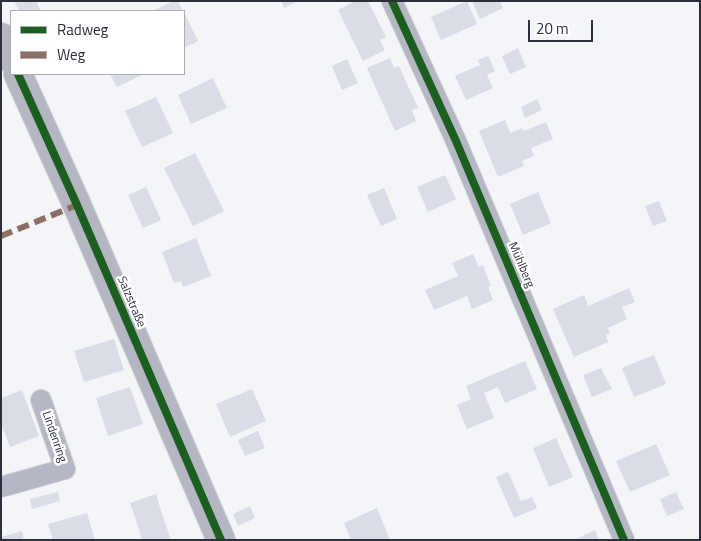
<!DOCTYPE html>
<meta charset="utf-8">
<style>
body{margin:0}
#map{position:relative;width:701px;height:541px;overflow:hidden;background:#f4f5f9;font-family:"Titillium Web",sans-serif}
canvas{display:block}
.frame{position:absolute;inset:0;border:2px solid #2d303c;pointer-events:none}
.legend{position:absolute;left:10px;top:10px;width:175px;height:65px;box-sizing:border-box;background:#fff;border:1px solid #abacb1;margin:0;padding:6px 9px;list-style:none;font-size:15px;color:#2d303c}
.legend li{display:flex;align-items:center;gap:10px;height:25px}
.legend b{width:25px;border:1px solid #abacb1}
.scale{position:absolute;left:528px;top:20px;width:65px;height:22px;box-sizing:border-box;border:2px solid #2d303c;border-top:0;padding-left:6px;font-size:15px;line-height:18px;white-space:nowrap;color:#2d303c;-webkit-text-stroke:4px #fff;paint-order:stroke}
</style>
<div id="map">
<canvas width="701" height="541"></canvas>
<div class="frame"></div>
<ul class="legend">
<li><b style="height:6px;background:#1b5e20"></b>Radweg</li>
<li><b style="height:6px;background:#8d6e63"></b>Weg</li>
</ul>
<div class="scale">20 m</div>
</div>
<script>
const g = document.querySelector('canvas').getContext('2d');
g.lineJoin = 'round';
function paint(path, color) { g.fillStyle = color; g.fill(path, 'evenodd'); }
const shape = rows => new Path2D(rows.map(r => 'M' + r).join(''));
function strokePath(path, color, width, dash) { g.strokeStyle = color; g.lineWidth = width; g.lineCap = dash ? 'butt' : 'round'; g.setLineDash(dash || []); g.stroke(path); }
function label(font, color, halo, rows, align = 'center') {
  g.font = font + ' "Titillium Web",sans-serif'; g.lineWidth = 5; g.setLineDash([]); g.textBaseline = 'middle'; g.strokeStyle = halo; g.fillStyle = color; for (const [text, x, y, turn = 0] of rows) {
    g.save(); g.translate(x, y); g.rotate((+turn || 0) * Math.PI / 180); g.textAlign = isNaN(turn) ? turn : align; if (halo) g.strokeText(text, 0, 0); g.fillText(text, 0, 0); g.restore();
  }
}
const building = shape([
 [14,1,40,1,37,3,40,10,19,11],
 [173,1,178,1,183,11,153,11],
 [281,1,298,1,284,8],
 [355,1,368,1,386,37,380,40,385,50,363,61,338,10],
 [467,1,477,24,441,40,431,17],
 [472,1,500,1,503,8,480,19],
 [184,12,198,41,184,48],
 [518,48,526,67,510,74,502,56],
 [488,56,495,71,487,75,493,88,466,100,455,76,480,65,478,60],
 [390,58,394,68,399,66,418,108,412,110,416,121,395,131,367,68],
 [347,59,358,83,342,90,332,66],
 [110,74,144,74,117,87],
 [213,78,227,108,191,124,178,95],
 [156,97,173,133,142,147,125,111],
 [537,99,542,110,525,118,521,107],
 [505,120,510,133,522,128,524,131,546,122,553,139,531,148,534,156,522,161,524,166,498,177,479,131],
 [195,153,224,211,193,226,164,168],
 [445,175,456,199,428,212,417,187],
 [146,187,161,220,143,228,128,195],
 [384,188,397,219,381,226,367,195],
 [538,192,551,223,523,235,510,204],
 [659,201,667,221,653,226,645,206],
 [196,238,211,276,183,287,181,281,174,283,162,252],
 [473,254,479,267,483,265,491,286,488,287,493,300,472,309,467,296,434,310,425,290,458,276,452,263],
 [629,288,635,302,622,307,627,319,608,328,610,333,606,335,608,342,574,357,553,309,584,295,588,306],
 [114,339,124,370,84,382,74,351],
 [654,355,666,384,634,397,622,368],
 [525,361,537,389,505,403,498,387,484,393,494,418,467,429,457,405,471,399,466,386],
 [601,368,612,389,592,397,583,375],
 [130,387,143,424,108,436,96,398],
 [252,389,266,421,230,437,216,404],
 [22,390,39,436,10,447,1,424,1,398],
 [258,431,265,448,245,456,238,440],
 [556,438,573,477,549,487,533,448],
 [656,444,670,475,630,492,616,461],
 [508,472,521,501,532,497,537,508,514,518,496,477],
 [58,492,60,501,32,509,30,499],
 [676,492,684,509,667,516,660,499],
 [156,494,160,508,171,540,142,540,135,517,130,503],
 [250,506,255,518,238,526,233,514],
 [377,508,390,540,351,540,344,523],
 [87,513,95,540,53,540,48,524],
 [595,530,599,540,574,540],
 [22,531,24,540,1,540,1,537]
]);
const street = shape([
 [392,1,456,141,624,540],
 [1,487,65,469,41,400]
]);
const secondary = shape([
 [1,37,11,59],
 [18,74,77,205,221,540]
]);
const quiet = shape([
 [1,236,77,205]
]);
const cycleway = shape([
 [392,1,456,141,624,540],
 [18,74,77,205,221,540]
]);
const streetNames = [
 ["Mühlberg",521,265,67],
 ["Salzstraße",131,302,67],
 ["Lindenring",54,437,71]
];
paint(building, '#dadce6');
strokePath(street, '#d1d2d6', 22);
strokePath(secondary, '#d1d2d6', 30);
strokePath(street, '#b5b8c2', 20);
strokePath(secondary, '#b4b7c2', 28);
strokePath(quiet, '#8d6e63', 6, [12, 6]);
strokePath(cycleway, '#1b5e20', 8);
label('12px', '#2d303c', '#fff', streetNames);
</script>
